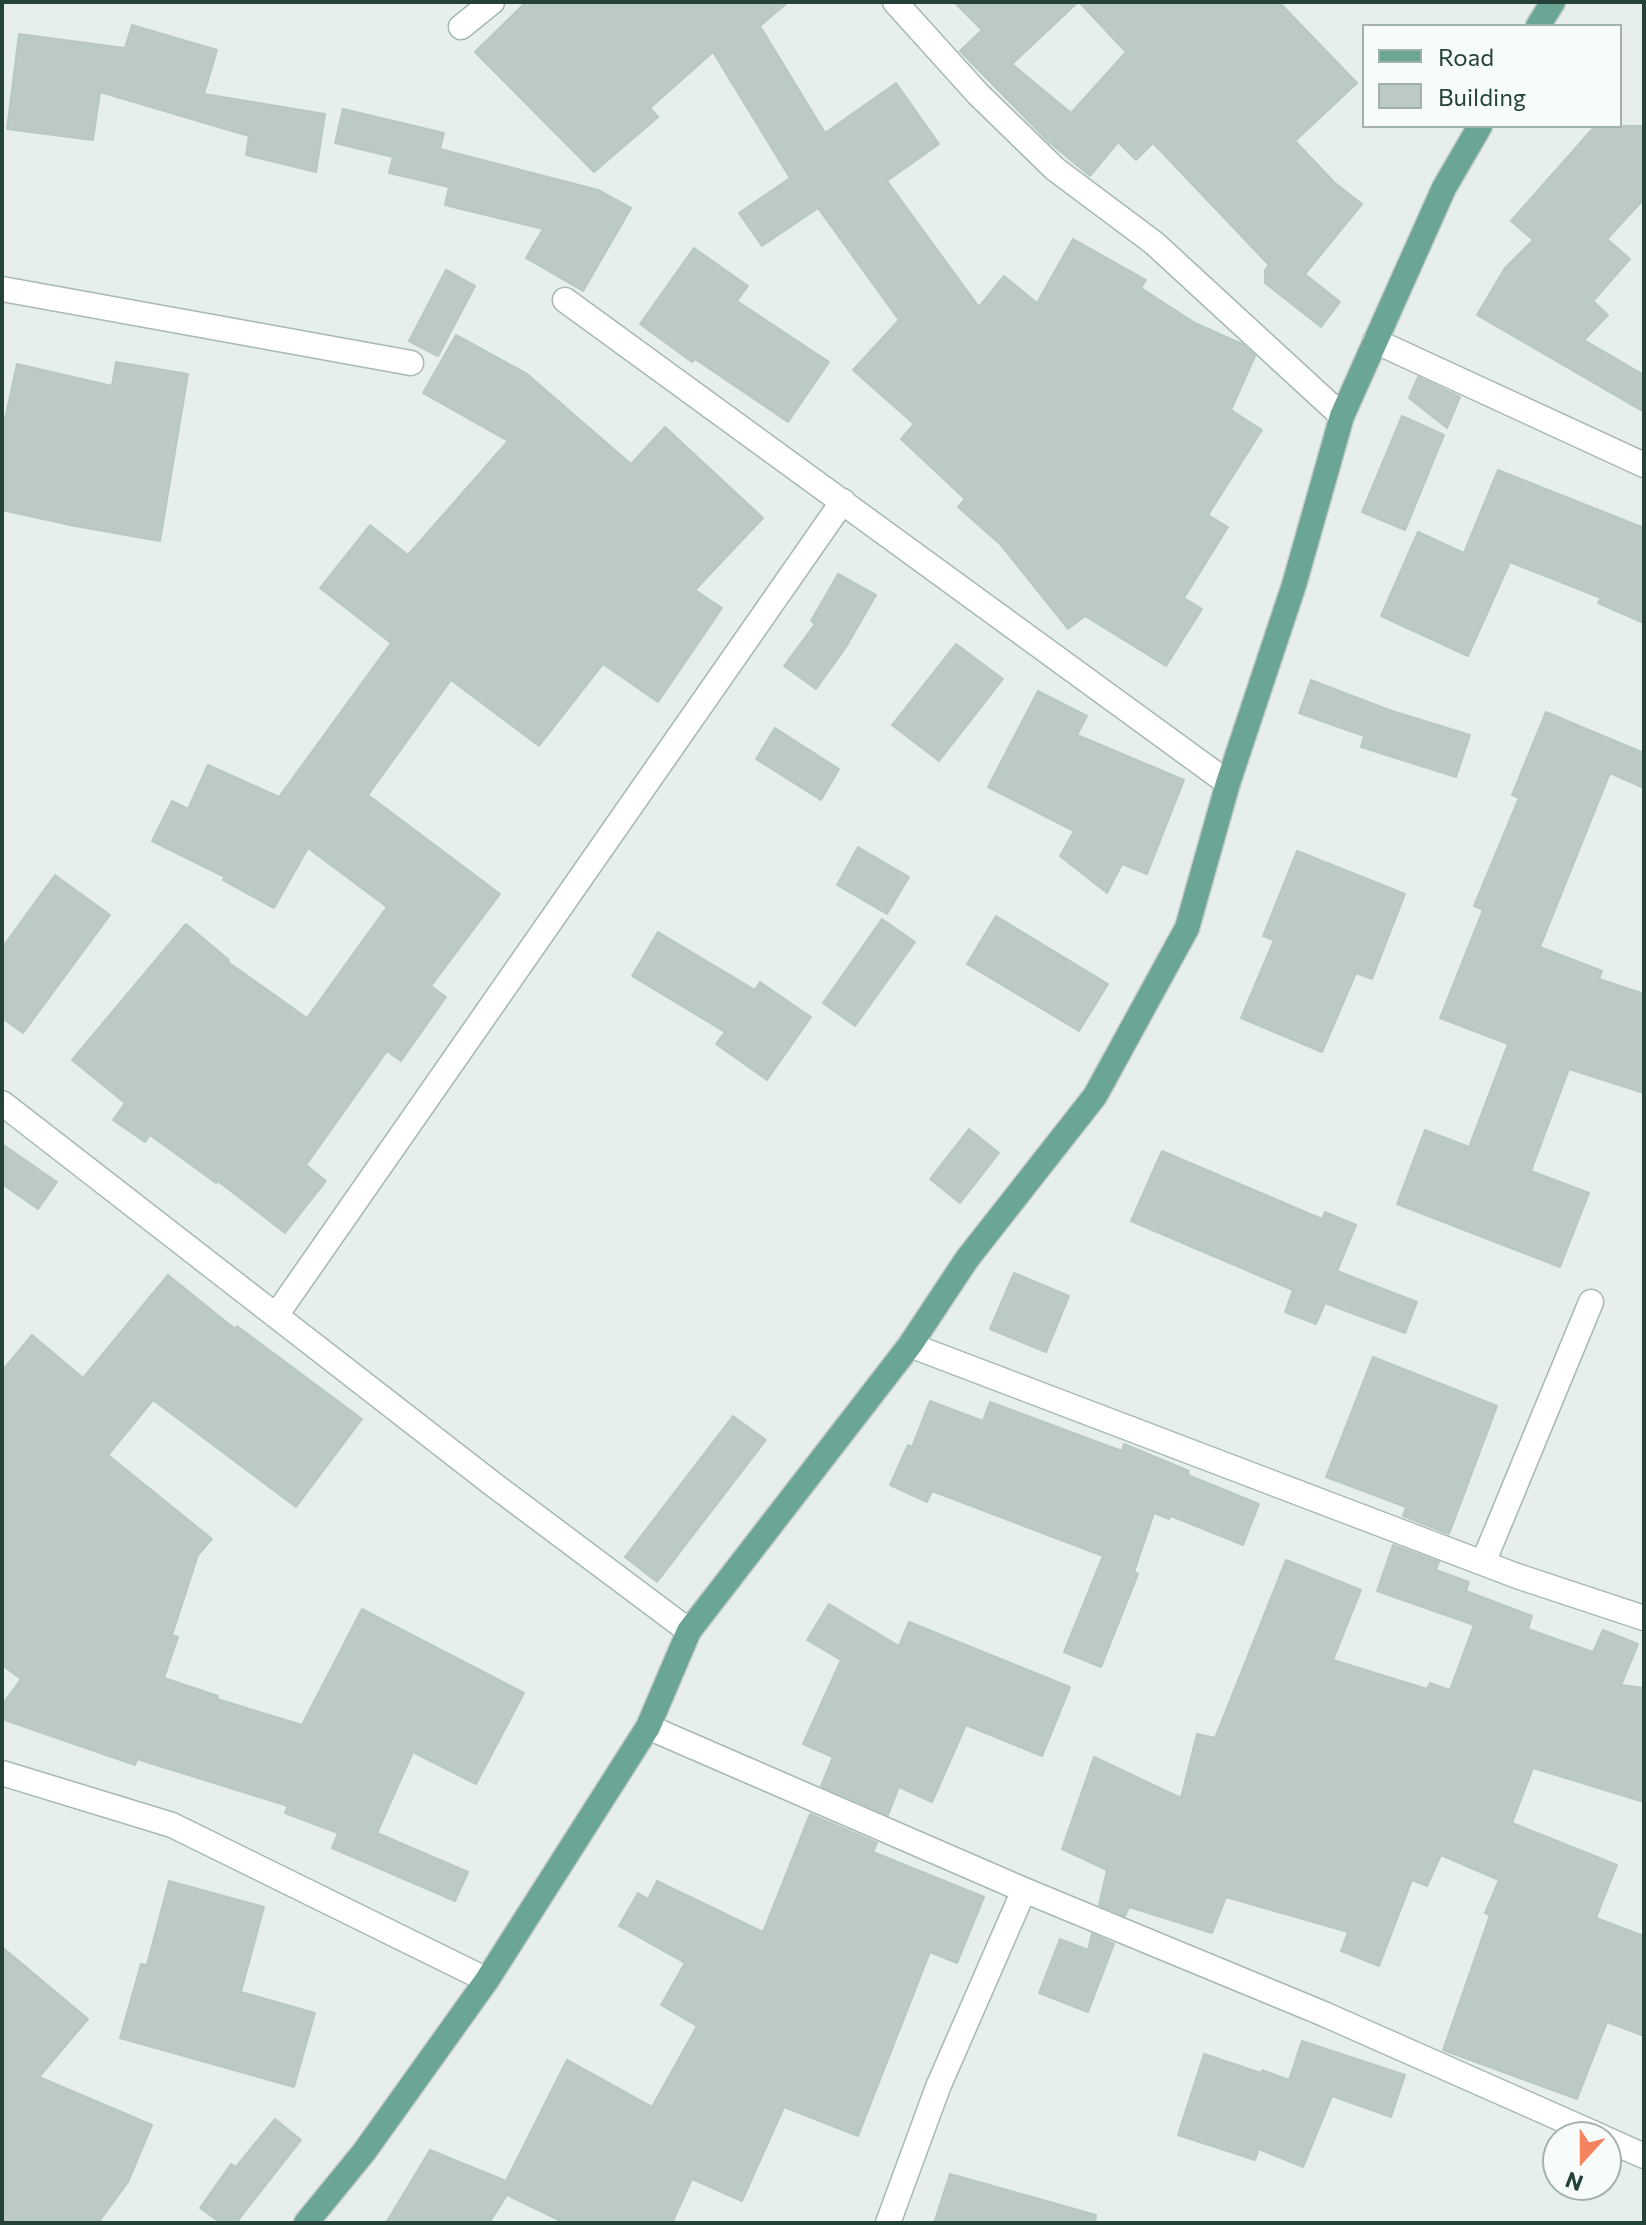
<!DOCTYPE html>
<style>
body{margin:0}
#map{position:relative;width:1646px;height:2225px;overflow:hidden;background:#e6efeb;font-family:Commissioner,sans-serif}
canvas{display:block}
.frame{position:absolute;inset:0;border:4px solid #24423a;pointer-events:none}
.legend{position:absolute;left:1362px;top:24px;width:260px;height:104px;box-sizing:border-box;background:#f7fbf9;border:2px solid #a3b1ad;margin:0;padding:10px 14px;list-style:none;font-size:24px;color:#24423a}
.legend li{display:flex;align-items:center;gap:16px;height:40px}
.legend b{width:40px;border:2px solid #a3b1ad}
.north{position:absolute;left:1542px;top:2121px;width:80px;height:80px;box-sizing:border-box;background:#f7fbf9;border:2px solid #a3b1ad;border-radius:50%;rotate:201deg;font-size:22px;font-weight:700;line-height:32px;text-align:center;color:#24423a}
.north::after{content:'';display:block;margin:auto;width:28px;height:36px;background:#f4845f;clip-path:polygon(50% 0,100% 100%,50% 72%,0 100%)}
</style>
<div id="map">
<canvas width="1646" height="2225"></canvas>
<div class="frame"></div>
<ul class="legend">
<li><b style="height:10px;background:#6aa596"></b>Road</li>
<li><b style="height:22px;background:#bbcac4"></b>Building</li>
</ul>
<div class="north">N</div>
</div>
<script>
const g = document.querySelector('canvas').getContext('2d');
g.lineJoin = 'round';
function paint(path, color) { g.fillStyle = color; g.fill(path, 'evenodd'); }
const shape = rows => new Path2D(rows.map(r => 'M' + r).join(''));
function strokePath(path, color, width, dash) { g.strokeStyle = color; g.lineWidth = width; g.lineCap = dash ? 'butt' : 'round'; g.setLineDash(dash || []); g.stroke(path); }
const building = shape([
 [526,2,788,2,760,26,825,133,896,83,939,144,887,181,979,307,1004,276,1037,303,1073,239,1146,280,1141,288,1195,323,1242,344,1255,356,1231,410,1262,430,1208,515,1228,527,1184,598,1202,609,1166,666,1085,616,1068,629,1000,544,958,507,965,499,901,439,914,424,853,370,899,320,818,208,762,246,739,213,790,178,713,52,650,108,658,117,594,172,475,52,526,2],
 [954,2,1078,2,1012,64,1071,113,1126,52,1079,2,1279,2,1357,83,1295,141,1335,183,1362,204,1305,274,1340,302,1321,327,1265,283,1265,270,1269,265,1153,143,1136,160,1118,142,1090,176,1049,142,960,51,982,30,954,2],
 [132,25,217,50,204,94,325,114,316,172,246,155,249,136,100,92,93,140,7,129,19,34,125,48,132,25],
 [343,109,444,133,440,149,598,190,631,208,583,291,526,258,543,229,445,205,449,187,389,173,393,157,335,143,343,109],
 [1595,126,1644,126,1644,199,1607,239,1630,259,1593,301,1608,315,1584,340,1644,375,1644,412,1477,315,1505,268,1533,240,1511,221,1595,126],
 [694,248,748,286,737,301,829,362,788,422,695,359,692,362,640,324,694,248],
 [446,270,475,286,438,356,409,341,446,270],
 [456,335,527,374,631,464,665,427,763,518,695,590,722,608,658,702,603,664,539,746,451,680,368,795,500,894,431,986,446,997,401,1061,387,1051,306,1165,326,1181,285,1233,218,1181,216,1183,150,1135,145,1142,113,1120,125,1103,72,1060,186,924,229,960,228,962,307,1018,387,907,308,848,274,908,223,880,225,877,152,841,172,801,188,809,208,765,279,797,391,643,320,588,370,525,408,555,508,441,423,393,456,335],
 [116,362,188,374,160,541,75,526,2,510,2,433,17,364,112,386,116,362],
 [1418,377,1460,397,1447,428,1409,398,1418,377],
 [1402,416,1444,435,1405,530,1362,512,1402,416],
 [1498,470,1644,528,1644,623,1598,603,1601,598,1510,562,1468,656,1381,616,1418,532,1464,553,1498,470],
 [838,574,876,595,846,647,816,689,784,666,815,624,811,621,838,574],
 [956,644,1003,679,939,761,892,725,956,644],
 [1311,680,1389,710,1470,735,1456,777,1361,747,1364,736,1299,713,1311,680],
 [1038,691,1087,716,1077,735,1184,780,1147,874,1122,864,1107,893,1060,856,1074,831,988,787,1038,691],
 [1546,712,1644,753,1644,788,1610,773,1540,947,1602,971,1599,979,1644,994,1644,1093,1569,1069,1531,1171,1589,1193,1560,1267,1397,1204,1425,1130,1469,1147,1508,1044,1440,1018,1483,910,1474,906,1519,798,1512,795,1546,712],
 [775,728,839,769,821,800,756,759,775,728],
 [858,847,909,877,887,914,837,885,858,847],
 [1297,851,1405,894,1372,979,1356,973,1322,1052,1241,1018,1274,940,1263,936,1297,851],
 [55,875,110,915,23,1033,2,1018,2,948,55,875],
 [996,916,1108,984,1079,1031,967,964,996,916],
 [882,919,915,942,855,1026,823,1003,882,919],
 [658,932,755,990,760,982,811,1017,767,1080,716,1044,725,1032,632,976,658,932],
 [969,1129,999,1153,960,1203,930,1179,969,1129],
 [2,1144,57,1182,38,1209,2,1184,2,1144],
 [1162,1151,1322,1219,1325,1212,1356,1225,1337,1271,1417,1302,1405,1333,1325,1303,1316,1324,1285,1312,1293,1290,1131,1221,1162,1151],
 [1014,1273,1069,1296,1046,1352,990,1329,1014,1273],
 [168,1275,235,1329,237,1326,362,1419,296,1507,153,1400,108,1455,212,1539,198,1555,172,1635,178,1637,164,1678,218,1696,217,1699,302,1725,362,1609,524,1693,476,1784,413,1752,377,1833,468,1872,455,1901,332,1848,338,1833,285,1813,288,1806,137,1759,135,1765,2,1719,2,1705,21,1679,2,1665,2,1371,32,1335,83,1378,168,1275],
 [1373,1357,1497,1406,1449,1534,1403,1516,1406,1507,1326,1477,1373,1357],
 [930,1401,983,1421,990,1402,1122,1451,1124,1444,1189,1471,1188,1475,1259,1504,1243,1545,1171,1516,1169,1519,1154,1513,1134,1572,1138,1574,1101,1667,1064,1652,1103,1556,932,1491,927,1502,890,1485,908,1445,912,1447,930,1401],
 [733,1416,766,1440,657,1582,625,1557,733,1416],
 [1393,1545,1439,1562,1436,1570,1469,1582,1466,1591,1532,1616,1528,1629,1593,1652,1603,1630,1638,1644,1621,1685,1644,1688,1644,1802,1533,1768,1512,1823,1617,1865,1596,1918,1644,1936,1644,2036,1607,2022,1577,2099,1443,2050,1490,1915,1485,1913,1499,1880,1441,1855,1427,1886,1412,1880,1379,1966,1341,1951,1348,1932,1226,1897,1212,1933,1129,1907,1125,1916,1099,1905,1107,1870,1062,1849,1094,1757,1181,1798,1197,1734,1215,1738,1286,1560,1361,1590,1333,1660,1427,1689,1430,1683,1450,1690,1474,1625,1377,1591,1393,1545],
 [829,1604,899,1646,909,1622,1070,1687,1042,1756,966,1725,932,1802,899,1787,888,1815,821,1786,833,1757,803,1744,841,1660,807,1640,829,1604],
 [810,1814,877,1843,873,1852,984,1897,957,1963,930,1952,858,2136,784,2107,742,2201,692,2179,672,2223,565,2223,507,2195,489,2223,386,2223,430,2150,506,2181,567,2060,652,2107,697,2026,661,2005,685,1963,619,1926,638,1893,648,1899,657,1881,763,1932,810,1814],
 [169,1881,264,1907,241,1992,315,2013,294,2087,120,2038,141,1964,147,1965,169,1881],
 [1092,1934,1114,1944,1088,2012,1039,1993,1060,1939,1088,1950,1092,1934],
 [2,1947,88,2019,39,2077,152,2125,128,2182,98,2223,2,2223,2,1947],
 [1302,2041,1405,2075,1391,2117,1332,2096,1303,2167,1259,2149,1255,2160,1178,2135,1204,2054,1261,2073,1262,2070,1289,2080,1302,2041],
 [275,2119,301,2140,236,2223,221,2223,200,2208,231,2164,236,2167,275,2119],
 [950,2174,1096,2215,1095,2223,934,2223,950,2174]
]);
const minor = shape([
 [895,2,978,94,1055,169,1154,243,1342,416],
 [461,27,492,2],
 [2,289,411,363],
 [565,300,1228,783],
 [1375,341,1644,465],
 [2,1103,494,1485,689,1631],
 [277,1314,843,501],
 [910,1345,1517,1576,1644,1618],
 [1483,1563,1591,1302],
 [648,1727,1024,1890,1324,2014,1602,2137],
 [2,1773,172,1825,487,1980],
 [1606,2139,1644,2156],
 [888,2223,938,2087,1024,1890]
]);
const major = shape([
 [1538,26,1553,2],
 [306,2223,364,2152,487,1980,648,1727,689,1631,910,1345,967,1259,1095,1096,1187,928,1228,783,1294,585,1342,416,1444,188,1480,126]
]);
paint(building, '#bbcac4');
strokePath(building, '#b8c9c2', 2);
strokePath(minor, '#a8b8b2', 27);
strokePath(major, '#c2cac8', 27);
strokePath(minor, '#fff', 24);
strokePath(major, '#6aa596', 24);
</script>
